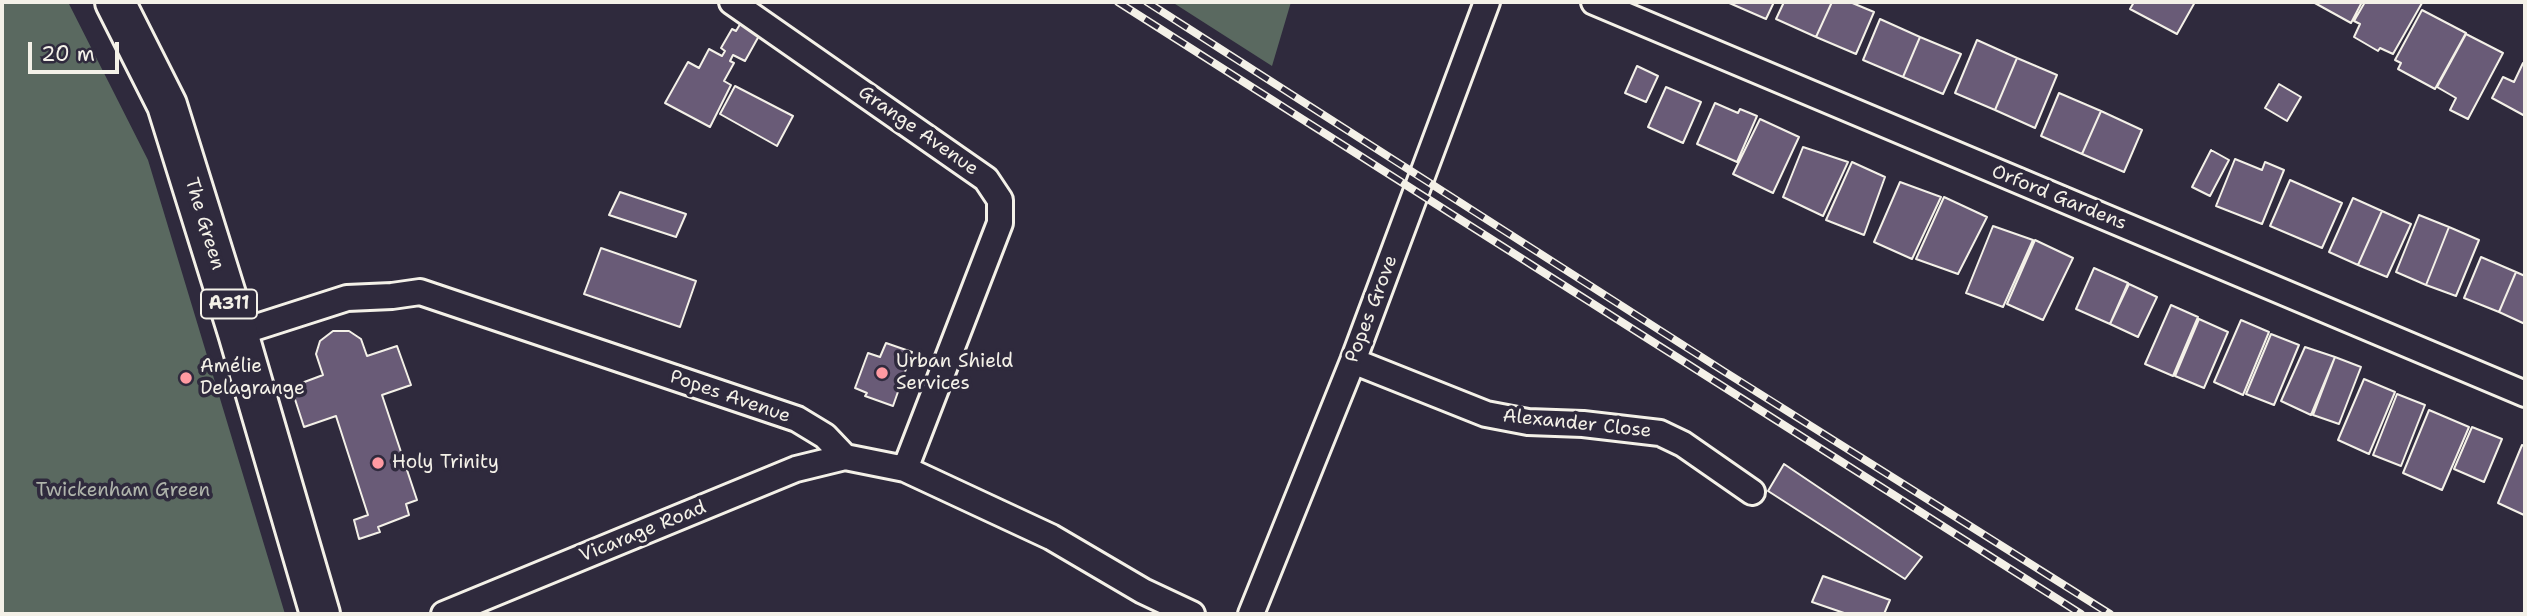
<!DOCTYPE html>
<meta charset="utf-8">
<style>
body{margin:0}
#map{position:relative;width:2527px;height:616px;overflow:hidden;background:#2f2a3d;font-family:"Shantell Sans",sans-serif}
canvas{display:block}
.frame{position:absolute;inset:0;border:4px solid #f4f1e8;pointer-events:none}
.scale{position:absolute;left:28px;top:42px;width:91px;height:32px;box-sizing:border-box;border:4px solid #f4f1e8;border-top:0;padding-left:9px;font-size:21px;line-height:24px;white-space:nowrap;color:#f4f1e8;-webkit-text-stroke:5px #2f2a3d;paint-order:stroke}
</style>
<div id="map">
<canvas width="2527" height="616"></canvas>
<div class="frame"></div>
<div class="scale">20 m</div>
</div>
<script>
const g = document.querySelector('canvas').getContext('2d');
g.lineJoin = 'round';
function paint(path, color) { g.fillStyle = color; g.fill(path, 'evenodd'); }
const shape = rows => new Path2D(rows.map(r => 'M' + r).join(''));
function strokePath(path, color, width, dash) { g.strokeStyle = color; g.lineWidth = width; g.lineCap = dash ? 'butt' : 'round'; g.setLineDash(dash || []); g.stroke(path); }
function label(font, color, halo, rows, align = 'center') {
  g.font = font + ' "Shantell Sans",sans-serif'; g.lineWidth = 7; g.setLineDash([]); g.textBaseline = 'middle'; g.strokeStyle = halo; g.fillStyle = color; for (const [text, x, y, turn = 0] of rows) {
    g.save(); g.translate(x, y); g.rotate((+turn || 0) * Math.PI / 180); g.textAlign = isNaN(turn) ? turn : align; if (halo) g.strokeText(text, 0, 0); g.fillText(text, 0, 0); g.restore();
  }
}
const green = shape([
 [2,2,68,2,148,160,285,614,2,614],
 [1172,2,1291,2,1272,66]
]);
const building = shape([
 [1727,2,1774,2,1766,19,1727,2],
 [1784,2,1832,2,1816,37,1776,19,1784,2],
 [1832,2,1850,2,1874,12,1856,54,1816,37,1832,2],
 [2134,2,2195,2,2177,34,2130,9,2134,2],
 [2313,2,2362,2,2351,23,2313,2],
 [2365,2,2422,3,2393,54,2380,48,2378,51,2354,37,2360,24,2354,21,2365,2],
 [2422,10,2466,33,2435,89,2398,69,2401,63,2395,60,2422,10],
 [1880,19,1920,37,1903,77,1863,60,1880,19],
 [742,21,760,34,745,61,733,55,730,61,734,63,724,81,731,85,710,127,665,103,688,62,699,68,709,49,722,56,725,51,721,48,732,29,736,31,742,21],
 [2466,34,2503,53,2468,119,2450,110,2456,98,2437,87,2466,34],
 [1920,37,1961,54,1943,94,1903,77,1920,37],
 [1977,40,2017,58,1995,110,1955,93,1977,40],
 [2017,58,2057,75,2035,128,1995,110,2017,58],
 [2523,63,2525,65,2525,116,2492,98,2503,77,2514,82,2523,63],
 [1637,66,1658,76,1646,102,1625,93,1637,66],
 [2279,84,2301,97,2287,121,2265,108,2279,84],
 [735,86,793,116,777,146,720,114,735,86],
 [1666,87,1701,102,1683,143,1648,127,1666,87],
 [2059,93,2101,111,2082,154,2041,136,2059,93],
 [1715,103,1738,113,1740,109,1757,116,1737,162,1697,144,1715,103],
 [2101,111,2142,130,2124,172,2082,154,2101,111],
 [1760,119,1799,137,1773,193,1733,174,1760,119],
 [1803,147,1848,162,1823,216,1783,197,1803,147],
 [2211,150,2229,160,2210,196,2192,187,2211,150],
 [2235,159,2262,170,2265,162,2284,170,2262,224,2216,206,2235,159],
 [1852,162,1885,177,1864,235,1826,220,1852,162],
 [2290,180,2342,203,2322,248,2270,226,2290,180],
 [1900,182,1941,197,1912,259,1874,242,1900,182],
 [620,192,686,214,676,237,609,215,620,192],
 [1944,197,1987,217,1958,274,1916,259,1944,197],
 [2353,198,2382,211,2358,265,2329,252,2353,198],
 [2382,211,2411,224,2387,277,2358,265,2382,211],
 [2419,215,2449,227,2426,285,2396,272,2419,215],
 [1993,226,2033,240,2003,307,1966,293,1993,226],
 [2449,227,2479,240,2456,296,2426,285,2449,227],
 [2035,240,2073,258,2043,320,2007,304,2035,240],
 [601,248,696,281,680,327,584,294,601,248],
 [2481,257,2516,272,2499,312,2464,298,2481,257],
 [2094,268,2128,283,2110,324,2076,309,2094,268],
 [2516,272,2525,276,2525,324,2499,312,2516,272],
 [2129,284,2157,297,2138,337,2110,324,2129,284],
 [2171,305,2198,317,2173,376,2145,364,2171,305],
 [2199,319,2228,332,2204,388,2175,376,2199,319],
 [2241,320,2269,332,2243,395,2214,382,2241,320],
 [333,331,349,331,361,339,367,356,397,346,411,385,382,395,417,500,406,504,409,515,378,527,380,532,359,539,354,520,368,515,336,416,304,427,291,387,323,375,316,354,320,341,333,331],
 [2271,334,2299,345,2274,405,2246,394,2271,334],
 [886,343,912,352,893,406,865,396,867,393,855,388,868,353,880,357,886,343],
 [2305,347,2335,357,2311,415,2281,401,2305,347],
 [2335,357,2361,367,2339,424,2313,415,2335,357],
 [2364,379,2395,392,2369,454,2338,440,2364,379],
 [2397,394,2425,405,2401,466,2373,455,2397,394],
 [2429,410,2469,427,2442,490,2403,473,2429,410],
 [2472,427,2502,439,2484,482,2454,469,2472,427],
 [2522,445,2525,446,2524,515,2498,503,2522,445],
 [1784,464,1922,557,1905,579,1768,491,1784,464],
 [1823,576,1890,600,1884,614,1847,614,1812,602,1823,576]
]);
const minor = shape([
 [732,2,986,179,1000,200,1000,223,905,469],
 [1594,2,2525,394],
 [238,333,347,298,392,296,420,292,797,419,825,436,845,457,905,469,1051,537,1143,591,1192,614],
 [1353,361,1486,414,1528,422,1583,424,1660,433,1683,444,1752,492],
 [444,614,796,469,845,457],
 [1251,614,1353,361,1487,2]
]);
const primary = shape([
 [115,2,167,105,238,333,320,614]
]);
const rail = shape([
 [1118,2,2081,614],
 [1147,2,1725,372,2110,614]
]);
const markers = [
 [882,373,7,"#ff9aa2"],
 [186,378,7,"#ff9aa2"],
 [378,463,7,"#ff9aa2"]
];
const shields = [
 [229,304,56]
];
const shieldNames = [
 ["A311",229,304]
];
const streetNames = [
 ["Grange Avenue",918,131,35],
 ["Orford Gardens",2059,198,22],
 ["The Green",204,224,73],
 ["Popes Grove",1372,309,-69],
 ["Popes Avenue",730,397,19],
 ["Alexander Close",1577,424,6],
 ["Vicarage Road",643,532,-22]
];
const poiNames = [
 ["Urban Shield",896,362],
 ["Services",896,384],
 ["Amélie",200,367],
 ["Delagrange",200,389],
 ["Holy Trinity",392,463]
];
const parkNames = [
 ["Twickenham Green",123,491]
];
paint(green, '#5a6960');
paint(building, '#695b77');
strokePath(building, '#f4f1e8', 2);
strokePath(minor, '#f4f1e8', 30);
strokePath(primary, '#f4f1e8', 44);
strokePath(minor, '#2f2a3d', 24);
strokePath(primary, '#2f2a3d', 38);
strokePath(rail, '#f4f1e8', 8);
strokePath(rail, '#2f2a3d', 5, [16]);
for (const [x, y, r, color] of markers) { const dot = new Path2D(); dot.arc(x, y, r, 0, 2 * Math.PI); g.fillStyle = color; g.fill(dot); strokePath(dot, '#2f2a3d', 2.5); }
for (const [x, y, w] of shields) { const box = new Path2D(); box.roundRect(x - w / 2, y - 14.5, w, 29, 5); g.fillStyle = '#2f2a3d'; g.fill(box); strokePath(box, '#f4f1e8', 2); }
label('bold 18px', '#f4f1e8', null, shieldNames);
label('19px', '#f4f1e8', '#2f2a3d', streetNames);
label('19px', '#f4f1e8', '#2f2a3d', poiNames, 'left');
label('19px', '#afb4ab', '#2f2a3d', parkNames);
</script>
